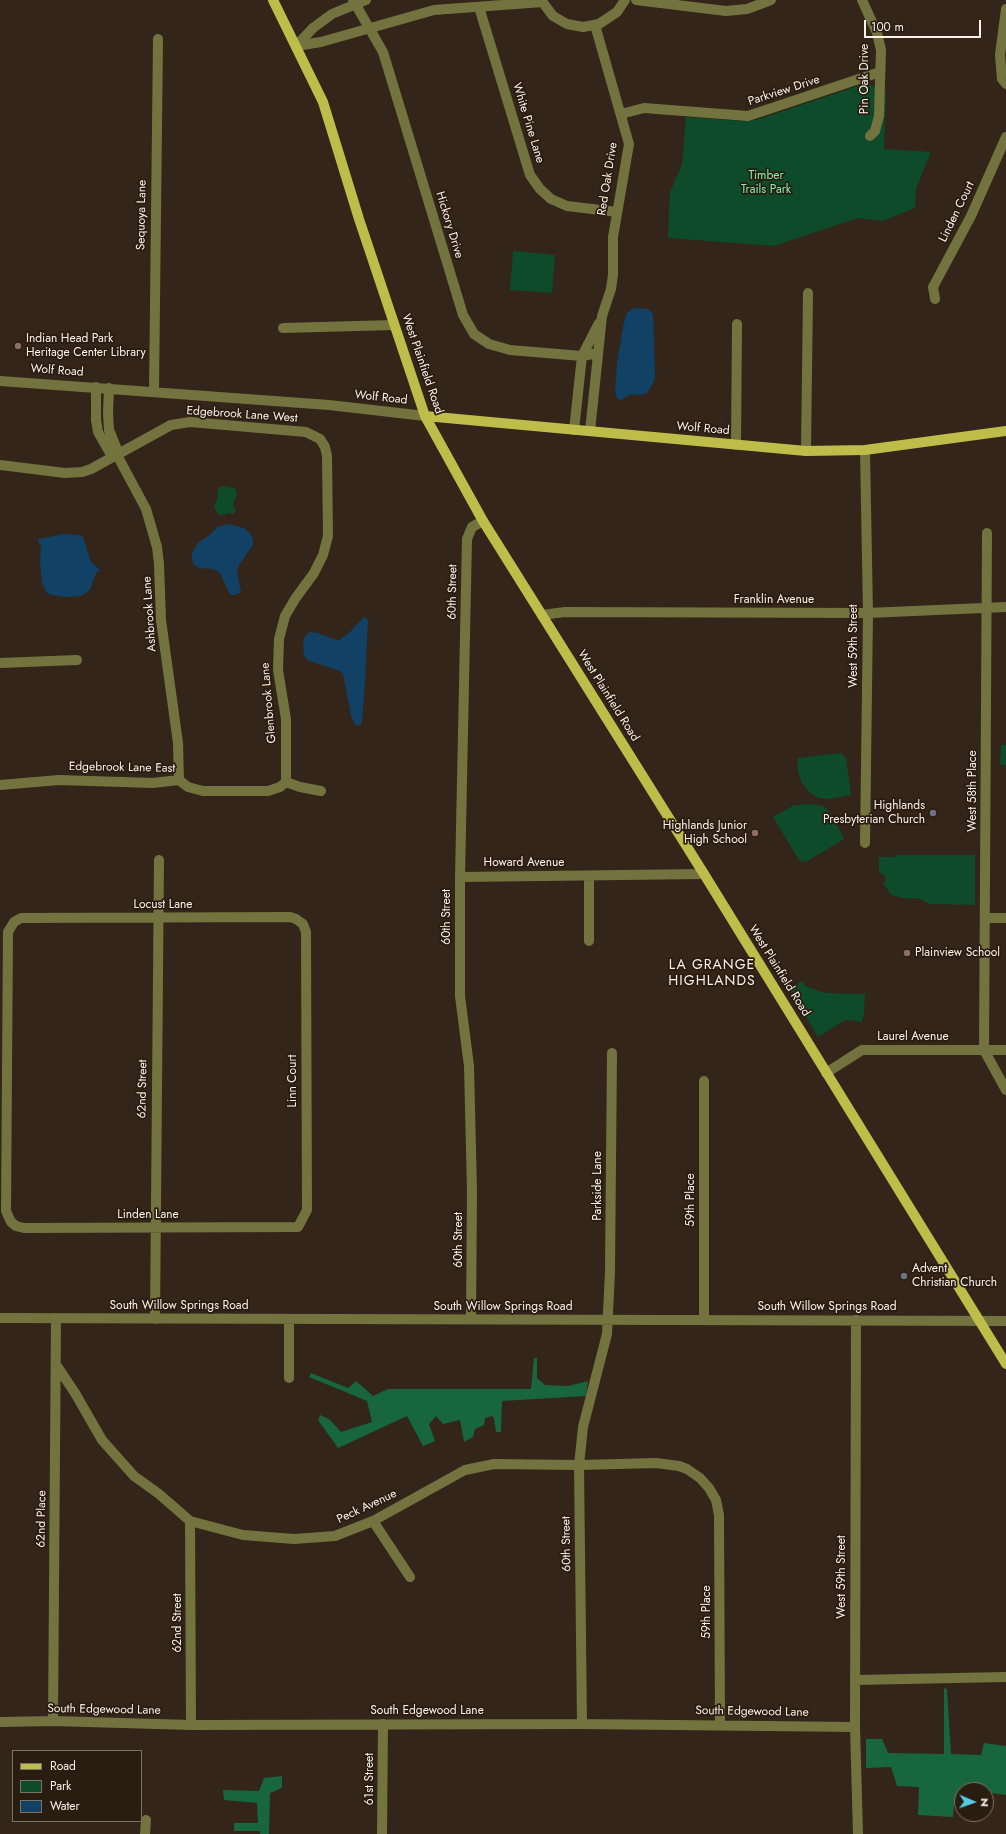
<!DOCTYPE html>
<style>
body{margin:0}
#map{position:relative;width:1006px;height:1834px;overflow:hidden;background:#332519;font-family:Jost,sans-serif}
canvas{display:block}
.legend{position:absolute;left:12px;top:1750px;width:130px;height:72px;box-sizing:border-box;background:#291c10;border:1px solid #7d7267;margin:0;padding:5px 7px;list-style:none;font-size:12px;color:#fcf2ea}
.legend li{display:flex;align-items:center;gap:8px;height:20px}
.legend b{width:20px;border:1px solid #7d7267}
.north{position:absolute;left:954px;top:1782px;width:40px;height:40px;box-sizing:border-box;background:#291c10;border:1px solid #7d7267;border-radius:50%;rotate:92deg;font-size:11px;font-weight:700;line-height:16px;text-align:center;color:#fcf2ea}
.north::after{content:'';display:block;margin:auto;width:14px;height:18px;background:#58c9e4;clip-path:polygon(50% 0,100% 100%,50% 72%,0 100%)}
.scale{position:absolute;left:864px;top:20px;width:117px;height:18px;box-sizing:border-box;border:2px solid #fcf2ea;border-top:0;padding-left:5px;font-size:12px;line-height:14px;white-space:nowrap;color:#fcf2ea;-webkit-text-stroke:3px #291c10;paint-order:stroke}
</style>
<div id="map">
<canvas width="1006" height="1834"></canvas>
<ul class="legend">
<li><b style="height:5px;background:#bfbd4a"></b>Road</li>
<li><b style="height:11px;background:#0d4b2a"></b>Park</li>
<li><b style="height:11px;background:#114165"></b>Water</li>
</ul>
<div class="north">N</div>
<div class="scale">100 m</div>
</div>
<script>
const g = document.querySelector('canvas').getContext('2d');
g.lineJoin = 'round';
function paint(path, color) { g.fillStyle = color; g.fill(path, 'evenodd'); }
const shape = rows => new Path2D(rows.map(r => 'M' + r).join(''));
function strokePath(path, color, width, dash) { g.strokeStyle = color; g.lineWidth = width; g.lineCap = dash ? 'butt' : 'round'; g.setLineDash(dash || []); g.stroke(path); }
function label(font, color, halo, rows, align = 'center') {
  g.font = font + ' Jost,sans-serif'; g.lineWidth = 3.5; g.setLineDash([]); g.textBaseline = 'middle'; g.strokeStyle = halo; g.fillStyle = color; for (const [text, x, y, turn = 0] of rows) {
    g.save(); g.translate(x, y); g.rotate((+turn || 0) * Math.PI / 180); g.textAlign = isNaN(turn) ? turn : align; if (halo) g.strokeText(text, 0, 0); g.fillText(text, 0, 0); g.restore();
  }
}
const green = shape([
 [867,83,886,93,884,149,931,152,916,189,915,208,883,221,858,218,774,246,668,238,670,192,682,164,686,117,742,121,756,120],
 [513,251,555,255,552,293,510,290],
 [223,486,235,488,237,494,233,505,236,511,233,514,228,513,221,516,218,514,214,507,217,500,218,488],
 [1001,745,1006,745,1006,765,1000,765],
 [841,753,846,758,851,795,829,799,819,798,810,793,802,783,798,772,797,758],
 [810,804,823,806,832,815,844,839,806,862,799,860,773,817,794,805],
 [895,855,975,855,975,905,929,904,921,899,904,898,891,895,883,883,885,881,885,875,881,873,879,871,879,857,895,857],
 [802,981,805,986,825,993,865,994,864,1015,861,1023,857,1021,845,1020,818,1037,789,988]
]);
const forest = shape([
 [534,1358,537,1358,537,1378,545,1385,568,1386,588,1381,586,1396,502,1401,501,1432,496,1432,494,1418,492,1416,485,1418,484,1425,475,1429,473,1437,464,1442,460,1420,443,1424,436,1416,429,1424,435,1441,423,1446,407,1416,338,1448,318,1420,320,1415,329,1419,341,1432,372,1422,367,1401,309,1377,311,1373,348,1388,356,1381,373,1396,388,1389,531,1389],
 [944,1688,947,1689,951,1754,981,1755,984,1743,1006,1746,1006,1795,990,1793,989,1804,986,1804,986,1790,962,1790,962,1803,954,1803,953,1817,918,1815,919,1787,897,1786,891,1767,866,1768,866,1739,882,1739,888,1753,944,1754],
 [282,1776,282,1788,270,1793,269,1834,260,1834,260,1831,234,1831,234,1823,258,1823,257,1803,224,1800,223,1790,259,1791,264,1778]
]);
const water = shape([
 [634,308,648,309,653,314,655,373,654,381,647,393,640,395,631,394,621,400,618,399,615,393,617,363,624,322,627,313],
 [229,524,244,528,250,533,253,539,253,545,239,565,237,571,241,592,235,595,231,595,229,592,220,573,213,569,199,568,193,564,192,559,192,553,198,543,212,533,217,527],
 [63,534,80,535,83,537,91,562,100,570,96,573,90,590,81,596,66,597,51,595,46,592,42,583,40,563,41,546,38,541,39,539],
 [364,617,367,618,368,621,365,682,362,722,359,726,355,725,351,715,343,674,340,671,307,660,304,655,303,648,304,638,309,632,318,633,333,639,339,640,349,633]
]);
const minor = shape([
 [353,0,383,52,463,315,474,334,489,344,510,350,582,356,598,353],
 [541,0,553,16,567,24,583,27,599,24,617,12,625,0],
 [636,0,726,11,747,9,771,0],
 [862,0,877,33,881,50,879,116,875,131,870,136],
 [479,7,530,175,540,189,551,199,567,206,617,212],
 [1006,9,1000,55,1002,79,1006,84],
 [296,46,321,42,434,10,543,2],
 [296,46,313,28,332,14,366,0],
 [621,114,644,108,748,116,880,72],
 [935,299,933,287,971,216,1006,137],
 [283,328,394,325],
 [0,381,329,405,425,416],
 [96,387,96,420,98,432,110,453,117,455],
 [109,388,108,413,109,430,116,447,117,455,146,509,157,547,159,564,161,620,178,743,179,780],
 [154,391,158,39],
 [574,430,582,356,599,323],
 [590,431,602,316,611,289,613,275,613,237,629,144,595,25],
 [736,445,737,324],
 [865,450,868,613,865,843],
 [806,451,808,293],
 [0,465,65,473,82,472,91,469,171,425,190,422,306,432,320,439,325,447,327,456,328,536,323,555,314,573,295,599,285,616,279,639,278,670,286,719,286,782],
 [987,533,984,1050,1006,1090],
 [542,615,565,612,868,613,1006,607],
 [0,663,77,660],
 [286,782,300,787,321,791],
 [0,785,59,780,153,783,179,780,188,787,203,791,268,791,280,787,286,782],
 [460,877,704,874],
 [290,917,296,919,303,924,306,932,307,1210,298,1227,24,1228,16,1226,11,1222,6,1211,8,932,14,922,21,918,290,917],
 [985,918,1006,918],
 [589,941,589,876],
 [826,1073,862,1050,1006,1050],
 [704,1081,704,1320],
 [0,1318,1006,1321],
 [155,1319,159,860],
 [471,1319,472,1191,469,1066,460,996,460,877,467,539,472,527,483,521],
 [856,1320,855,1727,858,1834],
 [57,1366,75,1393,102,1440,134,1476,159,1494,190,1521,243,1535,294,1539,335,1536,373,1521,465,1470,494,1464,579,1465,656,1463,679,1466,687,1469,700,1478,709,1488,716,1500,719,1515,720,1724],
 [289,1378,289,1319],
 [190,1521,191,1725],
 [373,1521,410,1577],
 [855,1680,1006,1677],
 [53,1721,56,1318],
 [0,1722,53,1721,191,1725,582,1724,855,1727],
 [582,1724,579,1465,583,1427,607,1334,610,1271,612,1053],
 [145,1834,146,1820],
 [382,1834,383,1724]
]);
const major = shape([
 [273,0,323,102,359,219,425,416,483,521,704,874,1006,1364],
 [425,416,806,451,865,450,1006,431]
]);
const markers = [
 [18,346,4,"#8d6e63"],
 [933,813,4,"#6b7280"],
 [755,833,4,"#8d6e63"],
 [907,953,4,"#8d6e63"],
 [904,1276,4,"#6b7280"]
];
const streetNames = [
 ["Pin Oak Drive",865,79,-90],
 ["Parkview Drive",784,91,-18],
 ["White Pine Lane",528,123,73],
 ["Red Oak Drive",608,179,-81],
 ["Linden Court",957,212,-64],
 ["Sequoya Lane",142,215,-89],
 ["Hickory Drive",449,225,73],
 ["West Plainfield Road",422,364,71],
 ["Wolf Road",57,371,4],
 ["Wolf Road",381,398,6],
 ["Edgebrook Lane West",242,415,4],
 ["Wolf Road",703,429,5],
 ["60th Street",453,592,-89],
 ["Franklin Avenue",774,600],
 ["Ashbrook Lane",150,614,-94],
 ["West 59th Street",854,646,-90],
 ["West Plainfield Road",608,696,58],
 ["Glenbrook Lane",269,703,-95],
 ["Edgebrook Lane East",122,768,1],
 ["West 58th Place",973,791,-90],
 ["Howard Avenue",524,863],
 ["Locust Lane",163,905],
 ["60th Street",447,917,-90],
 ["West Plainfield Road",779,971,58],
 ["Laurel Avenue",913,1037],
 ["Linn Court",293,1081,-90],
 ["62nd Street",143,1089,-89],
 ["Parkside Lane",598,1186,-90],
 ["59th Place",691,1200,-90],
 ["Linden Lane",148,1215],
 ["60th Street",459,1240,-90],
 ["South Willow Springs Road",179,1306],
 ["South Willow Springs Road",503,1307],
 ["South Willow Springs Road",827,1307],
 ["Peck Avenue",367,1507,-25],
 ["62nd Place",42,1519,-89],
 ["60th Street",567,1544,-91],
 ["West 59th Street",842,1577,-90],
 ["59th Place",707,1612,-90],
 ["62nd Street",178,1623,-90],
 ["South Edgewood Lane",104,1710,1],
 ["South Edgewood Lane",427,1711],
 ["South Edgewood Lane",752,1712,1],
 ["61st Street",370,1779,-90]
];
const parkNames = [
 ["Timber",766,176],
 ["Trails Park",766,190]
];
const poiNames = [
 ["Indian Head Park",26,339],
 ["Heritage Center Library",26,353],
 ["Highlands",925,806,"right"],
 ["Presbyterian Church",925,820,"right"],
 ["Highlands Junior",747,826,"right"],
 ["High School",747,840,"right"],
 ["Plainview School",915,953],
 ["Advent",912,1269],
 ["Christian Church",912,1283]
];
const quarterNames = [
 ["LA GRANGE",712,966],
 ["HIGHLANDS",712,982]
];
paint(green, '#0d4b2a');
paint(forest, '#18663d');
paint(water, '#114165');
strokePath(minor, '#73733f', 10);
strokePath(major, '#bfbd4a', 10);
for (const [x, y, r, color] of markers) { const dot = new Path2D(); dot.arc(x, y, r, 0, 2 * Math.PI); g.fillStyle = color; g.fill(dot); strokePath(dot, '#291c10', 1.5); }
label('12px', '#fcf2ea', '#291c10', streetNames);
label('12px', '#87ecad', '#291c10', parkNames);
label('12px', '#fcf2ea', '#291c10', poiNames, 'left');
g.letterSpacing = '1px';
label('14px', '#fcf2ea', '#291c10', quarterNames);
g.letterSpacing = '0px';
</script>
